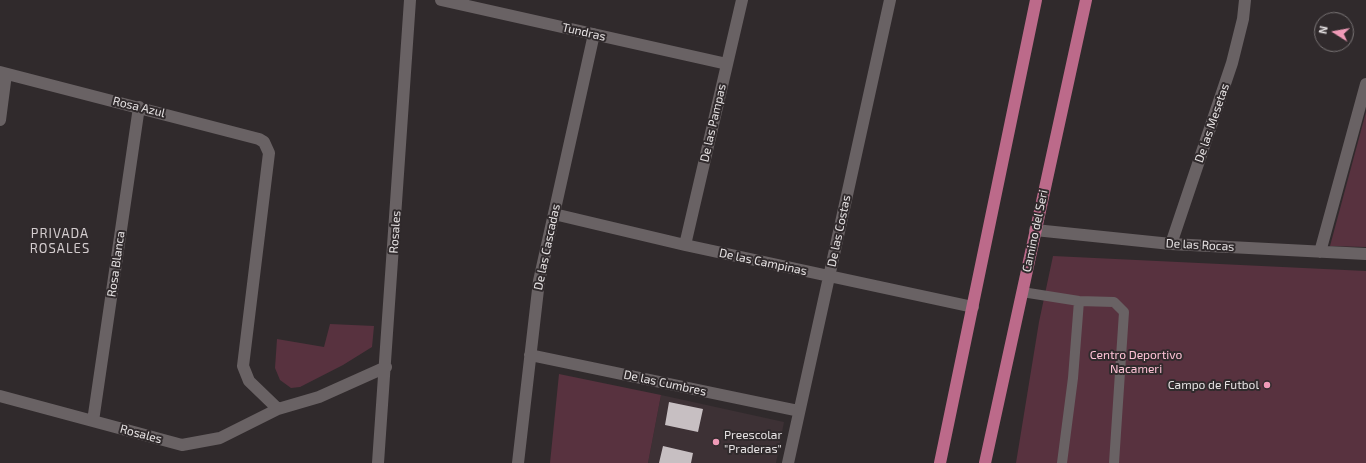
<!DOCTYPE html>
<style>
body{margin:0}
#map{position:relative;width:1366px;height:463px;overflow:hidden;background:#302a2c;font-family:"Exo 2",sans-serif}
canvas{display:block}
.north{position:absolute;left:1314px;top:12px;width:40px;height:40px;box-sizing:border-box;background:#302a2c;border:1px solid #797475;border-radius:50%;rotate:281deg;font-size:11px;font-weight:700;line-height:16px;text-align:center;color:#e6e2e3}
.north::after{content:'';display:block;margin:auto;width:14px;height:18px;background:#ef9ab7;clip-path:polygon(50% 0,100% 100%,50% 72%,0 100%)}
</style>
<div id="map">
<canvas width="1366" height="463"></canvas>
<div class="north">N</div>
</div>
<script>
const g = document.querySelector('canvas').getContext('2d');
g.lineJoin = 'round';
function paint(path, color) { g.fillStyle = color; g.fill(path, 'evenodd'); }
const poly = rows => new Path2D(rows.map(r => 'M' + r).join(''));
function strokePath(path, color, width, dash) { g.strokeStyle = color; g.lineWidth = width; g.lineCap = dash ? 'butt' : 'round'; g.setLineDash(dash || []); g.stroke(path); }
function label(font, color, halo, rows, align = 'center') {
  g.font = font + ' "Exo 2",sans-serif'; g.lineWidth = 4; g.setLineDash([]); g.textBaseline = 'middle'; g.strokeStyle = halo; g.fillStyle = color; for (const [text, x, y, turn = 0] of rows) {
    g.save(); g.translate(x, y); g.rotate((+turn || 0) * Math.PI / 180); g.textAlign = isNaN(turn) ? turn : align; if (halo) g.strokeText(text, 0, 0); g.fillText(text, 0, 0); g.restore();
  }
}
paint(poly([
 [661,395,784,422,776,463,648,463]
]), '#3d3135');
paint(poly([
 [1366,112,1366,247,1330,246],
 [1053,256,1366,271,1366,463,1016,463,1039,322],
 [330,324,374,326,372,347,343,365,300,387,291,388,280,380,275,368,277,339,324,347],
 [559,374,661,395,648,463,550,463]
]), '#58323f');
paint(poly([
 [669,402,703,409,698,432,665,425],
 [663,446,693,453,691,463,659,463]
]), '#c7bfc2');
strokePath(poly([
 [1022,292,1079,301,1114,302,1124,312,1114,463],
 [1062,463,1073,378,1079,301]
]), '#696264', 10);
strokePath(poly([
 [441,0,727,64],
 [0,72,259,139,264,142,269,153,243,366,249,381,278,409],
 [0,120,6,74],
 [554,214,685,245,973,307],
 [1035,230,1171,244,1366,254],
 [1171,244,1232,63,1243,19,1245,0],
 [685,245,742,0],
 [1320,252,1366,84],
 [530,355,799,411],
 [0,396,182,445,220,438,278,409,319,397,386,367],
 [93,421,139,107],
 [378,463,410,0],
 [518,463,539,281,594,34],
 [788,463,890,0]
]), '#696264', 12);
strokePath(poly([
 [940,463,1036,0],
 [985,463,1086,0]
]), '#bc6a8a', 12);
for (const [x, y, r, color] of [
 [1267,385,4,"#ef9ab7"],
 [716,442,4,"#ef9ab7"]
]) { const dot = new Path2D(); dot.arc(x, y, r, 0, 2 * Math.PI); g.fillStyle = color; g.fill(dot); strokePath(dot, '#302a2c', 1.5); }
label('12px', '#e6e2e3', '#302a2c', [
 ["Tundras",584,32,13],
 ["Rosa Azul",139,107,14],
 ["De las Pampas",713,123,-77],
 ["De las Mesetas",1212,123,-71],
 ["De las Costas",839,231,-78],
 ["Camino del Seri",1035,231,-78],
 ["Rosales",395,232,-86],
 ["De las Rocas",1200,245,3],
 ["De las Cascadas",547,247,-78],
 ["De las Campinas",763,262,12],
 ["Rosa Blanca",116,264,-82],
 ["De las Cumbres",665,383,12],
 ["Rosales",141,434,15]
]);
label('12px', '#fec3d6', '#302a2c', [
 ["Centro Deportivo",1136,355],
 ["Nacameri",1136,369]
]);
label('12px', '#e6e2e3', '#302a2c', [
 ["Campo de Futbol",1259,385],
 ["Preescolar",724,435,"left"],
 ["\"Praderas\"",724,449,"left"]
], 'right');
g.letterSpacing = '1px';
label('13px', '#d3ccce', '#302a2c', [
 ["PRIVADA",60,234],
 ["ROSALES",60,249]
]);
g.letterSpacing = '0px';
</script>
